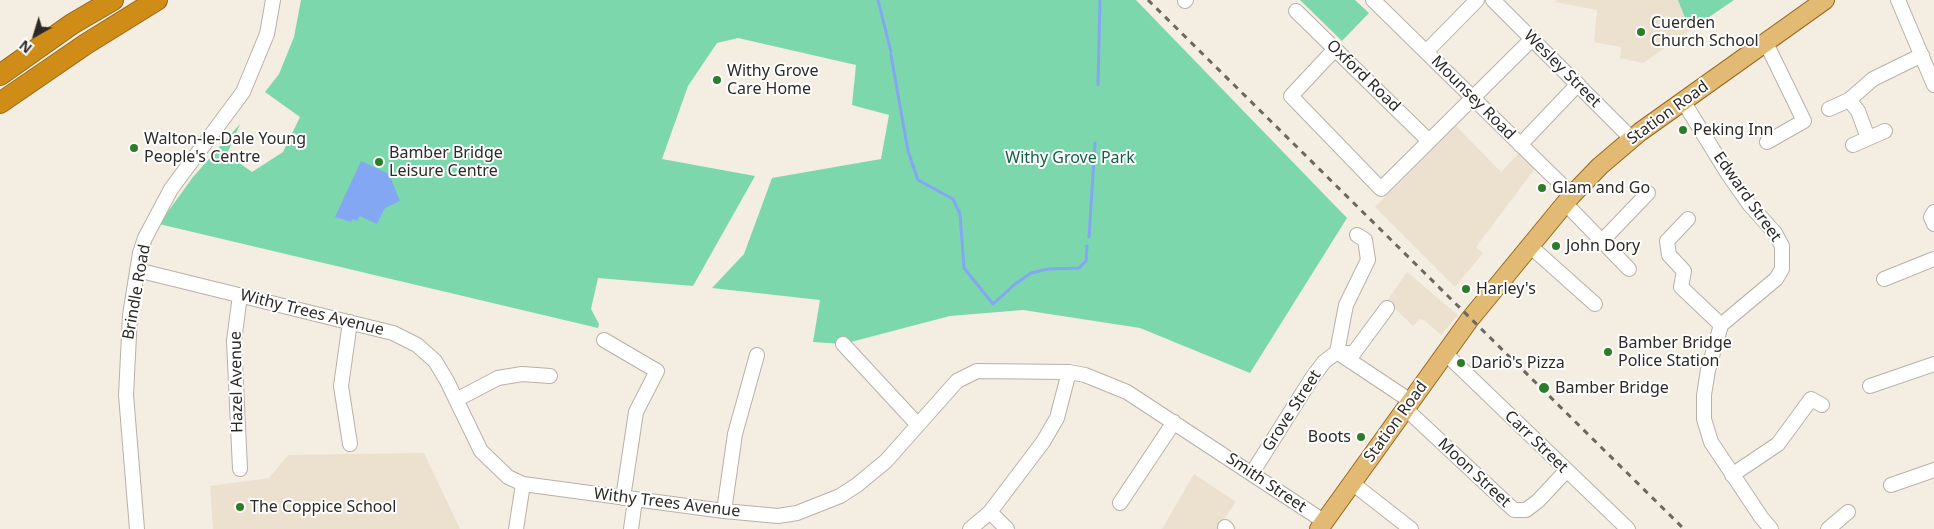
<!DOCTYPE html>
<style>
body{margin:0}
#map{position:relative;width:1934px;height:529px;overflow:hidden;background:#f4ede2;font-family:"Noto Sans",sans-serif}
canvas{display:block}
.north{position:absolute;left:10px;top:10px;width:50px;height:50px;-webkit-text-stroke:4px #fff;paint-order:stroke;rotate:219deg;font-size:14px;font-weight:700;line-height:20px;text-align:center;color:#2d2a26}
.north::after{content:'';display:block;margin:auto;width:18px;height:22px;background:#2d2a26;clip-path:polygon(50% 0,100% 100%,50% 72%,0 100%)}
</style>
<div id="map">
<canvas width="1934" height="529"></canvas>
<div class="north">N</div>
</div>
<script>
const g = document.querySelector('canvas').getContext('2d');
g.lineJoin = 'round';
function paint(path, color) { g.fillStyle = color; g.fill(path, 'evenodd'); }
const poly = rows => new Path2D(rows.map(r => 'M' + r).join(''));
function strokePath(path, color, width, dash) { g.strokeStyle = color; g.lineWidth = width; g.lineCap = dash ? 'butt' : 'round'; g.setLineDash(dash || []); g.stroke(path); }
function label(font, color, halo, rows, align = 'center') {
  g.font = font + ' "Noto Sans",sans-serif'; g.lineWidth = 4; g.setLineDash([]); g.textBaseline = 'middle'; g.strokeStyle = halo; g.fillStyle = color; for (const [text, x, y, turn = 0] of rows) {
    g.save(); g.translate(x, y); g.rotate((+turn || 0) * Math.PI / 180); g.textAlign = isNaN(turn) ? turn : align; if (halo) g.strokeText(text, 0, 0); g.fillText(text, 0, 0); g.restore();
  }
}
paint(poly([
 [1557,0,1734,0,1643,63,1620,58,1621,47,1594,42,1597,10,1555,2],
 [1456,126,1501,172,1520,152,1536,167,1476,247,1483,253,1455,287,1375,207],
 [1407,272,1458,315,1441,335,1424,320,1420,319,1413,326,1387,301],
 [424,453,460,529,213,529,210,486,269,478,288,455],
 [1194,474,1236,502,1217,529,1162,529]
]), '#ece0cf');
paint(poly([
 [301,0,1136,0,1347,218,1250,373,1140,328,1023,310,950,316,843,344,813,342,820,300,712,288,744,254,772,178,881,159,889,115,852,105,856,65,738,38,717,43,688,86,662,159,755,176,693,286,598,278,591,309,599,324,598,328,159,224,193,177,240,124,227,154,252,172,283,152,300,117,265,92,279,74,294,37],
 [1300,0,1355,0,1369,13,1342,41],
 [1678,0,1734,0,1690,30]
]), '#7cd8ac');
paint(poly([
 [361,161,389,174,400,201,385,208,377,224,360,216,357,221,352,219,351,222,335,217]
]), '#84a7f3');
strokePath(poly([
 [878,0,891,52],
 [891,55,908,151,918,180,953,199,960,214,964,268,993,304,1014,285,1031,273,1048,269,1079,268,1086,261,1087,246],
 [1098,85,1100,0],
 [1089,237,1095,143]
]), '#84a7f3', 3);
const minor = poly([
 [1373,0,1572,195],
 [1493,0,1632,139],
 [1898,0,1934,85],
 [1185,1,1186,0],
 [1296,11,1429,141],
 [1766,43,1804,121,1767,142],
 [1335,49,1291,96,1381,189,1532,39],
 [1426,52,1477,0],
 [1849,100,1858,111,1868,138],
 [1683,101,1728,174,1749,204,1775,233,1782,246,1782,269,1776,279,1721,325,1708,370,1704,395,1704,419,1711,442,1761,517,1771,529],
 [1829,109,1849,100,1873,79,1922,55],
 [1520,145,1578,84],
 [1853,145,1885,131],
 [1565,203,1629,269],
 [1934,212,1931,217,1934,224],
 [1688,219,1667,241,1669,255,1684,271,1681,287,1721,325],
 [1602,241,1648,193],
 [1530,246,1595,304],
 [137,270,393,333,417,345,435,361,447,381,481,451,508,477,523,484,724,511,778,516,797,513,840,496,857,485,886,461,957,381,977,371,1069,372,1085,375,1127,392,1325,522],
 [1884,279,1934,259],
 [350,322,341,386,350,444],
 [604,340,657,371,636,412,623,498],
 [843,344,918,425],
 [1337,352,1346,305,1368,260,1365,240,1357,235],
 [1337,352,1412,402],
 [1338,352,1353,354,1387,308],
 [1445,353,1628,529],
 [1870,386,1934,364],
 [456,400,498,378,522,374,550,376],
 [1407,410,1514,510,1526,510,1538,501,1566,471],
 [240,469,234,341,240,295],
 [1252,473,1312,378,1324,362,1337,352],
 [1732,475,1778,444,1811,399,1822,405],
 [1352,483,1411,529],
 [1891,485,1934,470],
 [1120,503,1174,422],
 [724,511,735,434,757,355],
 [990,512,1007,529],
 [1225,527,1227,529],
 [137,529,126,395,130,315,140,253,145,238,171,189,243,92,267,34,273,0],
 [516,529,523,484],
 [631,529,635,500],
 [970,529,990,512,1043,442,1057,418,1069,372],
 [1828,529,1848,512]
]);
const major = poly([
 [1319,529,1470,319,1572,195,1600,166,1640,132,1825,0]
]);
const highway = poly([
 [0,75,72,24,113,0],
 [0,103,86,44,157,0]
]);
strokePath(minor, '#b8b1a7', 16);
strokePath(major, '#966a1c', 20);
strokePath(highway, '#966a1c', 22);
strokePath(minor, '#fff', 14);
strokePath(major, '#e2ba73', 18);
strokePath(highway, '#cf8c16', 20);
strokePath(poly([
 [1148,0,1684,529]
]), '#6c6761', 3, [6, 6]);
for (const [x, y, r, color] of [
 [1641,32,5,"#2c7d27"],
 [717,80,5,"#2c7d27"],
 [1683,130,5,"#2c7d27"],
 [134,148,5,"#2c7d27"],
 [379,162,5,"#2c7d27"],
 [1542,188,5,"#2c7d27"],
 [1556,246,5,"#2c7d27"],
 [1466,289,5,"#2c7d27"],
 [1608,352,5,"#2c7d27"],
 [1461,363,5,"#2c7d27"],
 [1544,388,6,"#2c7d27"],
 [1361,437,5,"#2c7d27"],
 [240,507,5,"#2c7d27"]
]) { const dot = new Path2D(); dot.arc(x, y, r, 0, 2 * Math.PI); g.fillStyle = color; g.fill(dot); strokePath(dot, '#fff', 2); }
label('16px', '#2d2a26', '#fff', [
 ["Cuerden",1651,23],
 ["Church School",1651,41],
 ["Withy Grove",727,71],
 ["Care Home",727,89],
 ["Peking Inn",1693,130],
 ["Walton-le-Dale Young",144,139],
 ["People's Centre",144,157],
 ["Bamber Bridge",389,153],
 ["Leisure Centre",389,171],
 ["Glam and Go",1552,188],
 ["John Dory",1566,246],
 ["Harley's",1476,289],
 ["Bamber Bridge",1618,343],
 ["Police Station",1618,361],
 ["Dario's Pizza",1471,363],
 ["Bamber Bridge",1555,388],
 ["Boots",1351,437,"right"],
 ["The Coppice School",250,507]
], 'left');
label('16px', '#2d2a26', '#fff', [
 ["Wesley Street",1562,69,45],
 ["Oxford Road",1363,76,44],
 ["Mounsey Road",1473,98,45],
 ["Station Road",1668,113,-36],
 ["Edward Street",1747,197,55],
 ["Brindle Road",137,292,-80],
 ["Withy Trees Avenue",312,313,14],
 ["Hazel Avenue",237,382,-91],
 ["Grove Street",1292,411,-57],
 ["Station Road",1396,422,-54],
 ["Carr Street",1536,442,44],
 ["Moon Street",1474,473,43],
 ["Smith Street",1266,483,34],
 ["Withy Trees Avenue",667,503,7]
]);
label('16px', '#126143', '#fff', [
 ["Withy Grove Park",1070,158]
]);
</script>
